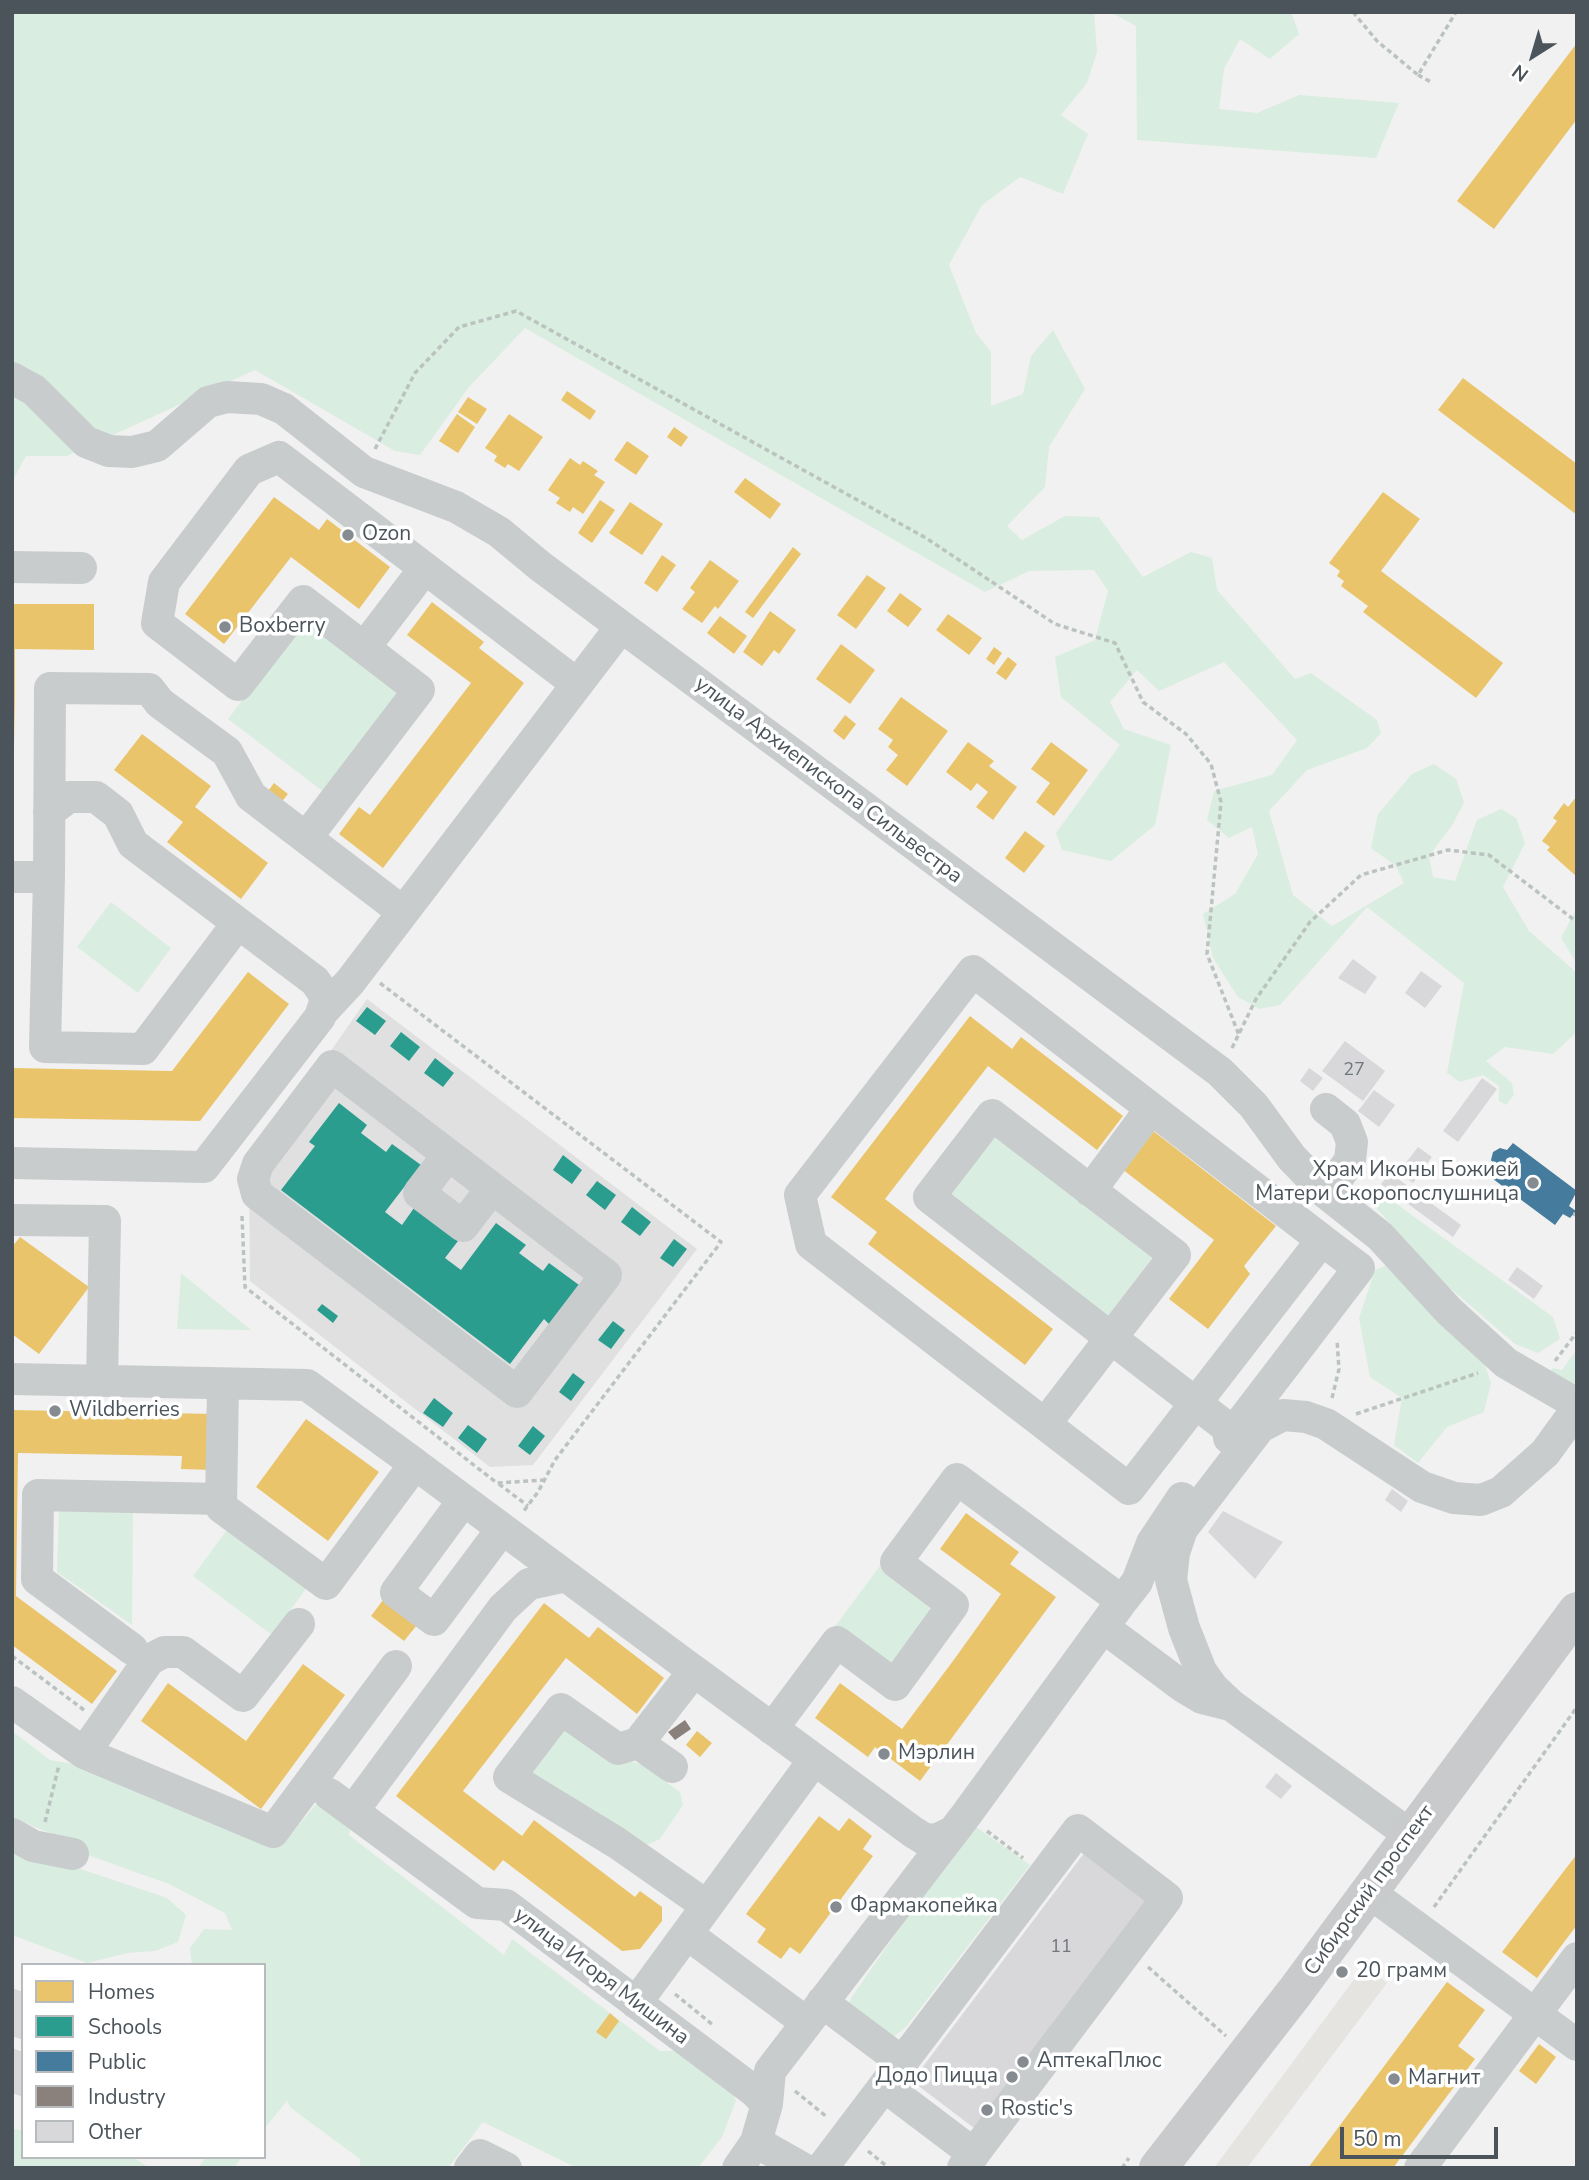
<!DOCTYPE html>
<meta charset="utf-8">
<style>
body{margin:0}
#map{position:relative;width:1589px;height:2180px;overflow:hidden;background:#f2f1f1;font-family:"Nunito Sans",sans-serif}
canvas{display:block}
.frame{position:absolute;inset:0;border:14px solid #4b545b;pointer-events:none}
.legend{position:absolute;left:21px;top:1963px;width:245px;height:196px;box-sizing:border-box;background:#fff;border:2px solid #b7bbbd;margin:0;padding:9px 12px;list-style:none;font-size:21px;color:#4b545b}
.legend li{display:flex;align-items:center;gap:14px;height:35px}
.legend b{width:35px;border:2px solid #b7bbbd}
.north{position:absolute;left:1498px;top:21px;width:70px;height:70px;-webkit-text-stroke:5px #fff;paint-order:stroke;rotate:217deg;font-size:19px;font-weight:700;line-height:28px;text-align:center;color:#4b545b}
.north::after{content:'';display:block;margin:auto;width:24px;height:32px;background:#4b545b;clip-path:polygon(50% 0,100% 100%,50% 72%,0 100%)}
.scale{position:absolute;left:1340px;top:2127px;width:158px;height:32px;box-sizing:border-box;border:4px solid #4b545b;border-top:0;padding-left:9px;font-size:21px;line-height:24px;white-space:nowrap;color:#4b545b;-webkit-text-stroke:5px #fff;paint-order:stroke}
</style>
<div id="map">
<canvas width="1589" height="2180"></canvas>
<div class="frame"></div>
<ul class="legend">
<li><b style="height:19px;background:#e9c46a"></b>Homes</li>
<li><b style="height:19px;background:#2a9d8f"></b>Schools</li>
<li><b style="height:19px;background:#457b9d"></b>Public</li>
<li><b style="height:19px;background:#8a817c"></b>Industry</li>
<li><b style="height:19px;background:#d8d8da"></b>Other</li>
</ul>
<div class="north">N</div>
<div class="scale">50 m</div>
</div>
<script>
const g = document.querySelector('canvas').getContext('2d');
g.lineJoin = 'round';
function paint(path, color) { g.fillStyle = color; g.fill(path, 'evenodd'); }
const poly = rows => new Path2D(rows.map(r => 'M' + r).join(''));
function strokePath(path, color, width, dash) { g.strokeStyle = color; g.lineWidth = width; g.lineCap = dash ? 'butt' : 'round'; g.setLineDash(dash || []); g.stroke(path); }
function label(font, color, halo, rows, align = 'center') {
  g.font = font + ' "Nunito Sans",sans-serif'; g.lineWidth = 7; g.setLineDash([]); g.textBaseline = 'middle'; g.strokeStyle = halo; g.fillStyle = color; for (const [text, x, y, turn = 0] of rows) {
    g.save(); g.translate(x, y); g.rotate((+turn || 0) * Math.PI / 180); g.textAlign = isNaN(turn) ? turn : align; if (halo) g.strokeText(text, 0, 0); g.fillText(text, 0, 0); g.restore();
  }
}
paint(poly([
 [1364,1966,1387,1983,1247,2168,1214,2168]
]), '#e5e4e0');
paint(poly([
 [367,999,697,1249,533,1465,490,1467,250,1281,249,1168]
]), '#e0e0e0');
paint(poly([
 [12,12,1094,12,1097,52,1087,83,1061,115,1088,134,1063,194,1020,177,982,205,949,265,976,333,991,352,991,406,1023,394,1031,356,1053,330,1085,389,1049,447,1045,487,1007,526,1022,540,1065,516,1099,517,1143,577,1191,552,1212,558,1217,590,1295,679,1311,673,1377,720,1381,733,1367,748,1307,770,1269,811,1293,895,1332,926,1404,883,1396,866,1371,848,1378,814,1412,774,1434,764,1456,779,1464,802,1453,824,1429,856,1433,877,1455,881,1477,820,1501,809,1516,818,1525,843,1503,887,1529,931,1577,973,1577,1032,1553,1054,1505,1047,1486,1061,1512,1083,1514,1095,1506,1105,1499,1101,1499,1086,1483,1075,1460,1082,1447,1073,1464,983,1367,907,1280,1005,1259,1009,1238,997,1213,958,1203,914,1235,894,1258,854,1252,827,1229,838,1207,820,1214,791,1272,775,1297,740,1224,662,1159,691,1137,670,1110,702,1124,729,1171,745,1155,825,1111,861,1062,850,1056,833,1120,745,1061,697,1055,657,1095,640,1108,591,1094,570,1029,571,985,592,525,328,469,387,420,455,395,451,255,370,67,456,26,456,12,482],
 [1110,12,1291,12,1299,34,1270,59,1240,39,1224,69,1219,109,1257,113,1299,95,1399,103,1376,158,1137,140,1136,26],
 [304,619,405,696,329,796,228,719],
 [111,902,171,948,138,993,77,947],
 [1577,908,1577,964,1561,938],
 [996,1136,1153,1257,1104,1321,946,1200],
 [1380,1192,1553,1317,1560,1339,1538,1353,1515,1344,1442,1281,1369,1200],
 [1395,1262,1479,1348,1491,1383,1484,1412,1447,1427,1418,1463,1394,1445,1402,1398,1370,1377,1359,1318,1375,1270],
 [181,1273,251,1330,177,1329],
 [1577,1349,1577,1378,1572,1389,1544,1379,1553,1368,1562,1370],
 [59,1507,133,1508,132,1625,57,1572],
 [227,1530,306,1589,272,1635,193,1576],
 [880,1566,926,1599,932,1614,895,1665,833,1629],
 [563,1729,606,1752,642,1765,680,1792,683,1805,660,1839,647,1845,531,1780,530,1764],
 [12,1731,50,1760,79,1765,282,1845,318,1802,352,1821,349,1835,504,1955,512,1939,660,2051,692,2051,727,2076,736,2101,722,2137,698,2168,577,2168,483,2122,448,2168,360,2168,360,2159,291,2108,287,2101,264,2129,264,1965,192,1965,190,1948,204,1929,232,1930,225,1913,169,1884,82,1853,68,1840,12,1818],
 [972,1824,1030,1865,906,2027,892,2038,848,2007,851,1998],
 [12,1846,167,1898,186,1915,178,1942,155,1951,127,1953,87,1963,12,1935],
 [12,2129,23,2130,23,2157,133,2157,149,2168,12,2168],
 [206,2157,242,2157,234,2168,198,2168]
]), '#d9ede0');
paint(poly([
 [1577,43,1577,119,1494,229,1457,201],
 [1463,378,1577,464,1577,515,1438,410],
 [567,391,596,411,590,420,561,400],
 [468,397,487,409,477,424,458,412],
 [457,414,475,427,458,453,439,441],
 [509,414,543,437,519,471,508,464,505,468,494,461,497,456,485,448],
 [674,427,688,437,681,447,667,437],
 [627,441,649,456,636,475,614,460],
 [570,458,580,465,583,461,598,471,594,475,605,482,583,514,573,507,570,512,556,503,560,498,548,490],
 [745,478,781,504,770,519,734,492],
 [1383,492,1420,519,1381,571,1503,663,1476,698,1363,612,1368,606,1341,586,1344,581,1337,576,1340,571,1329,563],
 [274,497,319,530,327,519,390,567,359,609,291,557,224,644,185,614],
 [600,500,615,510,592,543,578,533],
 [630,502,663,524,642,555,609,533],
 [793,547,801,554,753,618,745,612],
 [662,555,676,565,657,592,644,583],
 [710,560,739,581,718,609,715,606,702,623,682,609,695,592,690,588],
 [867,575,886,588,856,629,837,615],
 [900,593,922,609,908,627,887,611],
 [432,602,484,642,479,648,524,683,383,868,339,834,359,807,370,815,471,683,407,635],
 [12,604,94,604,94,650,15,649,15,746],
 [770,611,796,630,779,654,774,650,762,666,743,652],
 [948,614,982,638,969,655,936,630],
 [720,616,747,636,734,654,707,633],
 [841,644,875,670,850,704,816,679],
 [994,647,1002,653,994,665,986,659],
 [1008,657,1017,664,1006,680,996,673],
 [901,697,948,731,907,786,886,770,898,755,888,747,893,740,878,729],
 [845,715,856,724,844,740,833,731],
 [142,734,211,786,195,807,268,863,241,899,167,842,183,822,114,770],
 [968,742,994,761,989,766,1017,787,993,820,976,807,988,792,977,783,971,791,946,772],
 [1051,742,1088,770,1054,816,1036,802,1050,783,1031,769],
 [274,783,288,794,279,805,265,795],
 [1577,796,1577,877,1547,850,1550,847,1542,841,1557,821,1553,818,1564,803,1568,807],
 [1025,831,1045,846,1024,873,1005,858],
 [248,972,289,1004,200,1121,12,1118,12,1068,172,1071],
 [970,1016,1012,1049,1021,1037,1123,1116,1097,1150,988,1066,885,1199,1053,1329,1025,1365,868,1244,877,1232,831,1197],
 [1152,1130,1276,1226,1244,1266,1250,1274,1208,1329,1169,1299,1214,1240,1122,1169],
 [20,1237,89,1287,39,1354,12,1334,12,1247],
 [12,1410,215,1414,214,1470,181,1469,182,1456,18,1453,16,1596,117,1671,92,1704,12,1645],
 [306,1419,379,1472,328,1541,256,1487],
 [966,1513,1019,1552,1010,1564,1056,1597,920,1781,875,1747,868,1757,815,1718,840,1683,902,1729,953,1661,1001,1594,940,1549],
 [383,1600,417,1625,404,1641,371,1616],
 [544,1603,589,1638,598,1627,664,1678,637,1714,566,1658,463,1791,522,1836,534,1820,635,1897,640,1891,662,1907,662,1921,640,1949,622,1951,503,1860,494,1871,396,1796],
 [303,1664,345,1695,261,1809,141,1721,168,1683,246,1741],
 [697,1731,712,1743,700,1757,686,1745],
 [819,1816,839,1831,849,1818,872,1836,863,1849,873,1856,800,1954,790,1947,781,1959,757,1942,766,1929,746,1914],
 [1577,1854,1577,1925,1537,1978,1502,1952],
 [1447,1982,1485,2010,1458,2046,1475,2059,1393,2168,1308,2168],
 [610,2013,619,2021,606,2039,596,2032],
 [1539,2044,1556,2057,1536,2084,1519,2071]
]), '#e9c46a');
paint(poly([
 [367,1007,386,1021,375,1035,356,1021],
 [401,1032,420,1047,409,1061,390,1046],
 [435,1058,454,1073,443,1087,424,1073],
 [339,1103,367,1125,361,1133,386,1152,392,1144,421,1165,385,1212,402,1225,414,1208,458,1241,445,1258,461,1270,496,1223,526,1245,519,1253,543,1271,549,1263,579,1285,549,1324,544,1319,510,1364,281,1190,315,1146,309,1142],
 [563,1155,582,1170,572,1184,553,1170],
 [597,1181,616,1195,605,1210,586,1195],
 [632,1207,651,1222,640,1236,621,1222],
 [674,1239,687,1249,673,1267,660,1258],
 [322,1304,338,1316,333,1323,317,1310],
 [613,1321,625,1330,611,1349,598,1340],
 [573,1373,585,1382,571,1401,559,1392],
 [434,1398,453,1413,443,1427,423,1413],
 [468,1425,487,1439,477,1453,458,1438],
 [533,1426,545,1436,530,1455,518,1446]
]), '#2a9d8f');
paint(poly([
 [1513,1143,1577,1191,1569,1206,1576,1211,1570,1218,1563,1214,1555,1225,1489,1176,1495,1167,1491,1160,1493,1152,1500,1148,1507,1150]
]), '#457b9d');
paint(poly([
 [685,1720,691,1729,675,1740,668,1732]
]), '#8a817c');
paint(poly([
 [1353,959,1377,977,1365,994,1338,978],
 [1421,971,1442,986,1425,1008,1405,993],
 [1345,1041,1385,1071,1363,1101,1322,1071],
 [1309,1068,1323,1078,1313,1091,1300,1081],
 [1482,1078,1497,1089,1458,1142,1443,1131],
 [1374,1090,1395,1105,1379,1127,1358,1111],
 [1418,1147,1432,1157,1413,1183,1398,1173],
 [1390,1173,1461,1225,1453,1237,1381,1184],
 [1517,1267,1543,1286,1534,1299,1508,1280],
 [1392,1489,1408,1501,1401,1512,1385,1500],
 [1223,1511,1283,1542,1255,1579,1208,1532],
 [1276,1773,1292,1786,1281,1799,1265,1787],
 [1085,1852,1147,1899,974,2128,912,2081],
 [12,1988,23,1992,23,2040,12,2036],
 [12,2048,23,2052,23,2097,12,2093]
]), '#d8d8da');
strokePath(poly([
 [1353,12,1377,41,1418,75,1456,12],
 [1418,75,1431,82],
 [375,449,415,373,459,327,516,311,926,538,1055,624,1115,643,1143,702,1186,734,1211,764,1221,802,1207,954,1239,1035],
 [380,983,721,1242,555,1460,538,1492,523,1512],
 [1232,1048,1256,999,1310,922,1361,875,1448,850,1489,855,1577,922],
 [1573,1214,1577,1215],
 [242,1216,245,1287,497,1483,545,1480],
 [1555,1361,1577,1332],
 [1332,1398,1339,1369,1337,1340],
 [1356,1414,1478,1373],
 [499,1484,528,1506],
 [12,1656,84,1710],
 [45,1822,59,1765],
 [987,1831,1023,1858],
 [1434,1907,1577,1707],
 [1148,1967,1226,2036],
 [675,1994,713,2025],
 [795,2091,827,2117],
 [868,2151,889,2168],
 [1122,2168,1129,2158]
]), '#bac3c0', 3.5, [5, 3.5]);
strokePath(poly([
 [12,378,34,390,86,442,109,451,132,452,157,446,208,402,227,397,261,399,284,409,364,472,456,507,499,532,540,566,1220,1072,1254,1106,1292,1158,1327,1194,1380,1236,1449,1311,1506,1363,1577,1404],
 [12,567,81,568],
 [364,648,425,568],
 [49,812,69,797,96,797,118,814,133,844,238,923],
 [306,838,419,690,303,601,238,685,157,623,164,582,249,470,279,457,577,684],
 [12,877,49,877,45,1047,143,1049,238,923,315,981,324,994,325,1002,320,1017,204,1167,12,1163],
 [49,877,50,688,149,689,160,703,227,752,251,796,403,912],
 [973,971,1322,1240,1129,1489,811,1244,800,1195,973,971],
 [324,1010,350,982,621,627],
 [332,1066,606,1275,517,1392,257,1194,253,1179,258,1164,332,1066],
 [1326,1109,1345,1124,1352,1142,1350,1160,1327,1194],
 [448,1155,419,1193,463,1226,492,1188],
 [1090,1191,1150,1110],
 [12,1220,105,1221,102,1381],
 [12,1379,307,1385,415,1464,326,1584,221,1507,223,1384],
 [1045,1424,1111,1338,1175,1255,992,1115,929,1197,1111,1338,1233,1432],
 [1229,1438,1359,1268,1322,1240],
 [415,1464,566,1576],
 [463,1501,396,1592,434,1620,502,1529],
 [1122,1601,1137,1582,1152,1543,1182,1498],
 [1103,1627,1182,1686,1202,1698,1226,1704],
 [132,1649,37,1579,38,1495,221,1499],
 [694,1671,913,1832,926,1840,938,1839,952,1832],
 [12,1702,84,1753,273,1832,396,1666],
 [84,1753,149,1660,164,1652,183,1652,243,1696,299,1624],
 [329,1794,477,1903,506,1905,754,2091,767,2104,756,2142,738,2168],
 [353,1811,503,1608,529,1584,566,1576,694,1671,638,1743],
 [12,1834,33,1846,73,1854],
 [1410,1835,1231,1705,1213,1688,1201,1671,1184,1628,1171,1580,1174,1553,1182,1529,1260,1427,1283,1415,1306,1417,1326,1424,1422,1487,1454,1498,1481,1500,1501,1492,1545,1453,1577,1409],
 [1370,1893,1577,2045],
 [707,1906,814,1760],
 [687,1934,807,2023],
 [822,2002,902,2062],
 [636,2003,707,1906,617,1843,509,1777,561,1709,618,1749,638,1743,672,1767],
 [884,2086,974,2154],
 [767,2104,770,2071,966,1815,1122,1601,957,1479,896,1562,953,1605,895,1685,837,1642,772,1729],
 [756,2142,802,2168],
 [470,2168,480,2155,506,2168],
 [822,2168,1078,1830,1167,1898,963,2168],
 [1420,2168,1577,1958]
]), '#c9cccd', 32);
strokePath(poly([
 [1158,2168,1295,1992,1577,1611]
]), '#c8cacc', 38);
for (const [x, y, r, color] of [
 [348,535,7,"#858b90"],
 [225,627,7,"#858b90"],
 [1533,1183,7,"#858b90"],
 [55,1411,7,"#858b90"],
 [884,1754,7,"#858b90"],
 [836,1907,7,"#858b90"],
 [1342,1972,7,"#858b90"],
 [1023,2062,7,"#858b90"],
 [1012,2077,7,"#858b90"],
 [1394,2079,7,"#858b90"],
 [987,2110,7,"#858b90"]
]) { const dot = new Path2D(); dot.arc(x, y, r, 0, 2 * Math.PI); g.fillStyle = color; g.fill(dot); strokePath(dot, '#fff', 2.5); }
label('18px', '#70767c', null, [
 ["27",1354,1071],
 ["11",1061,1948]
]);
label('21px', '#4b545b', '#fff', [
 ["Ozon",362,535],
 ["Boxberry",239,627],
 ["Храм Иконы Божией",1519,1171,"right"],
 ["Матери Скоропослушница",1519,1195,"right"],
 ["Wildberries",69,1411],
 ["Мэрлин",898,1754],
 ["Фармакопейка",850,1907],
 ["20 грамм",1356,1972],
 ["АптекаПлюс",1037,2062],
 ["Додо Пицца",998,2077,"right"],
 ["Магнит",1408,2079],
 ["Rostic's",1001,2110]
], 'left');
label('21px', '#4b545b', '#fff', [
 ["улица Архиепископа Сильвестра",828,781,37],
 ["Сибирский проспект",1370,1891,-54],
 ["улица Игоря Мишина",601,1977,37]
]);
</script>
